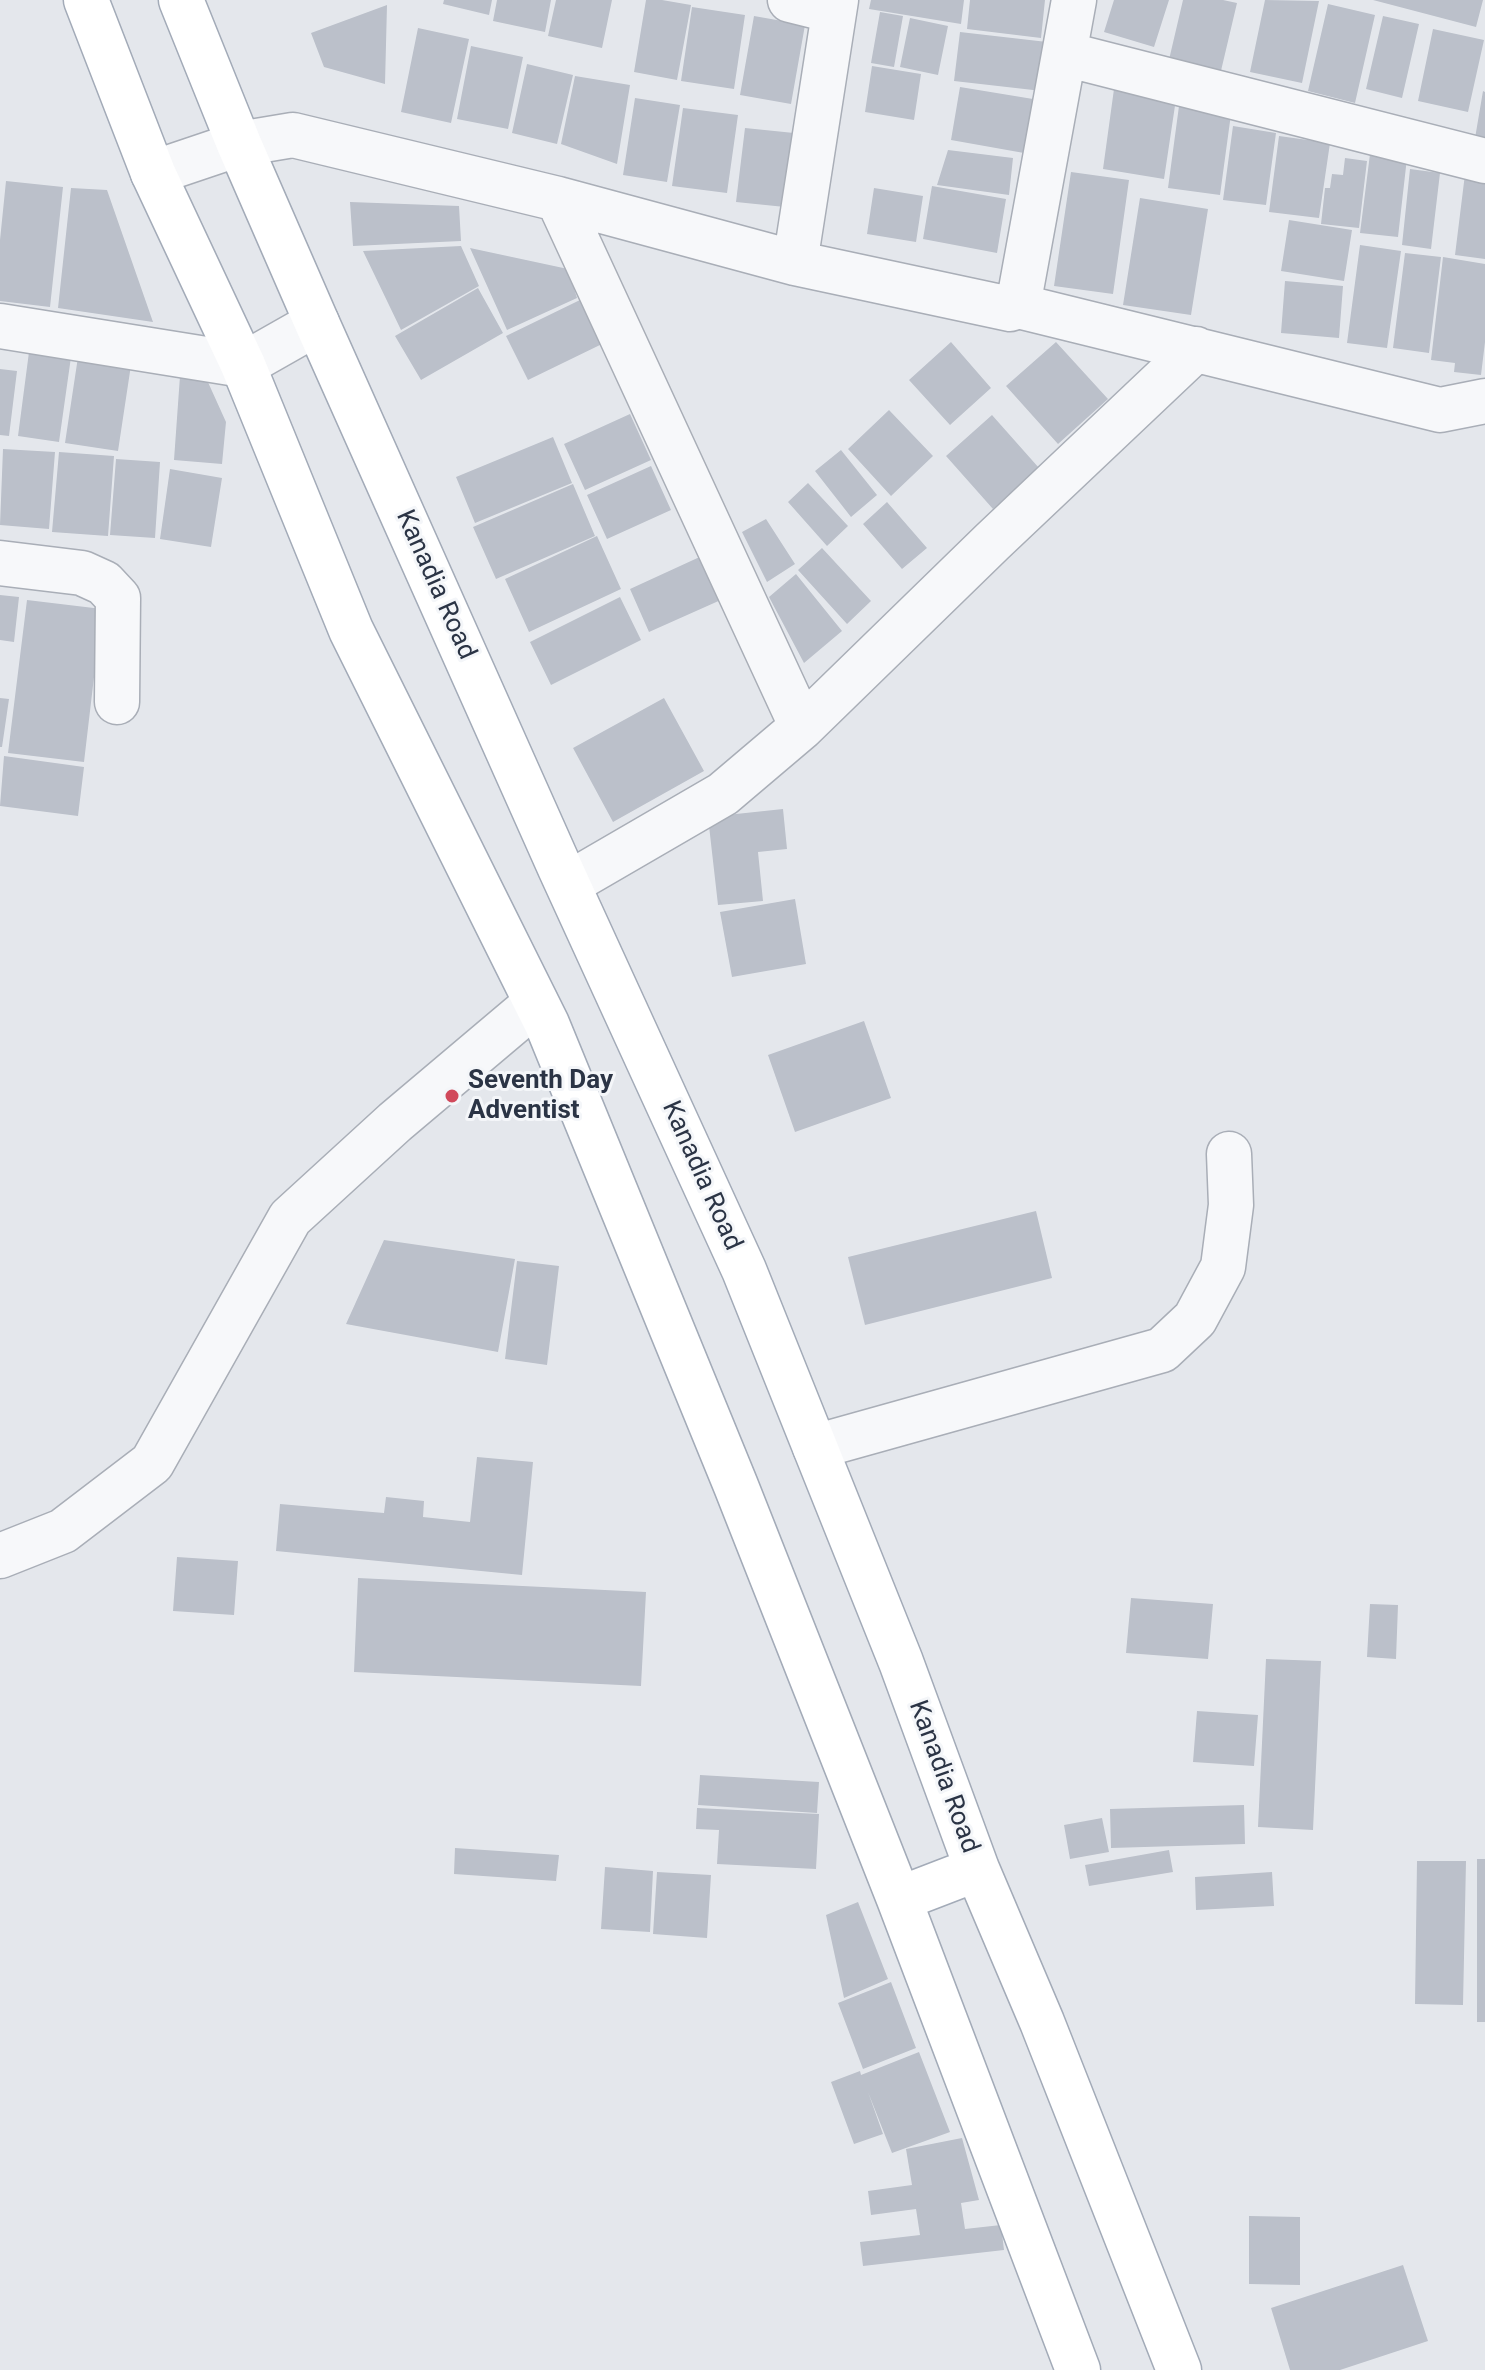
<!DOCTYPE html>
<style>
body{margin:0}
canvas{display:block;background:#e4e7ec}
</style>
<canvas width="1485" height="2370"></canvas>
<script>
const g = document.querySelector('canvas').getContext('2d');
g.lineJoin = 'round';
function paint(path, color) { g.fillStyle = color; g.fill(path, 'evenodd'); }
const poly = rows => new Path2D(rows.map(r => 'M' + r).join(''));
function strokePath(path, color, width, dash) { g.strokeStyle = color; g.lineWidth = width; g.lineCap = dash ? 'butt' : 'round'; g.setLineDash(dash || []); g.stroke(path); }
function label(font, color, halo, rows, align = 'center') {
  g.font = font + ' Roboto,sans-serif'; g.lineWidth = 6; g.setLineDash([]); g.textBaseline = 'middle'; g.strokeStyle = halo; g.fillStyle = color; for (const [text, x, y, turn = 0] of rows) {
    g.save(); g.translate(x, y); g.rotate((+turn || 0) * Math.PI / 180); g.textAlign = isNaN(turn) ? turn : align; if (halo) g.strokeText(text, 0, 0); g.fillText(text, 0, 0); g.restore();
  }
}
paint(poly([
 [444,0,492,0,489,15,443,4],
 [497,0,551,0,545,32,493,21],
 [556,0,612,0,602,48,548,36],
 [646,0,662,0,691,5,677,80,634,72],
 [871,0,964,0,961,24,869,9],
 [970,0,1045,0,1041,38,967,29],
 [1114,0,1169,0,1154,47,1104,32],
 [1183,0,1223,0,1237,3,1220,75,1168,64],
 [1265,0,1319,1,1302,83,1250,72],
 [1373,0,1483,0,1476,27],
 [1328,4,1375,15,1355,103,1308,91],
 [387,5,385,84,324,67,311,33],
 [692,7,745,15,734,89,681,81],
 [880,12,903,16,894,67,871,63],
 [754,16,805,25,791,104,740,95],
 [1383,16,1419,24,1402,98,1366,89],
 [910,18,948,26,938,75,900,67],
 [418,28,469,39,451,123,401,112],
 [1433,29,1484,40,1468,112,1418,101],
 [960,32,1047,42,1042,91,954,81],
 [471,46,523,57,508,129,457,119],
 [527,64,573,75,557,144,512,133],
 [872,66,921,74,914,120,865,112],
 [575,76,630,85,617,164,561,144],
 [960,87,1033,99,1024,153,951,140],
 [1114,89,1176,99,1164,179,1103,169],
 [1483,91,1485,92,1485,152,1473,150],
 [635,98,680,105,667,182,623,175],
 [1179,106,1231,114,1220,195,1168,188],
 [683,108,738,115,727,193,672,186],
 [1233,126,1276,133,1266,205,1223,200],
 [745,128,794,133,785,207,736,202],
 [1279,136,1330,143,1319,218,1269,212],
 [948,150,1013,158,1009,195,937,185],
 [1370,154,1407,158,1398,237,1360,233],
 [1345,158,1367,161,1359,228,1321,224,1325,188,1330,188,1332,174,1343,175],
 [1410,169,1440,173,1431,249,1402,245],
 [1071,172,1129,180,1113,294,1054,286],
 [1465,174,1485,177,1485,259,1455,255],
 [6,181,63,187,50,307,0,301,0,240],
 [932,186,1006,199,997,253,923,239],
 [71,188,107,190,153,322,58,308],
 [874,188,923,196,916,242,867,234],
 [1140,198,1208,209,1191,315,1123,305],
 [350,202,459,206,461,241,353,246],
 [1289,220,1352,230,1344,281,1281,271],
 [1360,245,1401,251,1387,348,1347,343],
 [461,246,479,286,401,330,363,251],
 [470,248,568,269,577,298,507,330],
 [1405,253,1441,257,1429,353,1393,348],
 [1443,257,1485,264,1485,342,1481,375,1454,372,1455,363,1431,360],
 [1285,281,1343,286,1339,338,1281,333],
 [478,288,503,333,421,380,395,336],
 [580,300,602,344,528,380,506,336],
 [951,342,991,388,950,425,909,380],
 [1056,342,1108,399,1058,444,1006,386],
 [29,352,71,357,59,442,18,436],
 [78,357,131,365,118,451,65,443],
 [0,369,17,371,9,436,0,435],
 [180,376,207,380,226,422,222,464,174,460],
 [889,410,933,456,891,496,848,449],
 [630,414,651,460,585,490,564,444],
 [992,415,1039,468,993,509,946,456],
 [553,437,572,483,475,523,456,477],
 [3,449,55,452,49,529,0,525],
 [841,450,877,495,851,517,815,471],
 [59,452,114,456,108,536,52,532],
 [116,459,160,462,155,538,110,535],
 [651,466,671,510,607,539,587,495],
 [170,469,222,478,211,547,160,539],
 [808,483,848,526,827,546,788,502],
 [573,484,595,536,496,579,473,527],
 [887,502,927,548,902,569,863,524],
 [766,519,795,564,767,582,742,532],
 [597,536,621,589,529,632,505,579],
 [822,548,871,601,847,624,798,570],
 [704,555,723,599,649,632,630,589],
 [796,574,842,631,804,663,769,597],
 [0,595,19,597,14,642,0,640],
 [620,597,641,640,551,685,530,642],
 [27,600,102,609,84,762,8,753],
 [0,698,9,699,2,747,0,747],
 [664,698,704,771,613,822,573,748],
 [4,756,84,767,78,816,0,806],
 [783,809,787,849,758,852,763,901,718,905,708,817],
 [795,899,806,964,732,977,720,912],
 [864,1021,891,1098,795,1132,768,1055],
 [1036,1211,1052,1278,865,1325,848,1257],
 [384,1240,515,1259,498,1352,346,1324],
 [517,1261,559,1266,547,1365,505,1359],
 [477,1457,533,1462,522,1575,276,1551,280,1504,384,1513,386,1497,424,1501,423,1517,470,1522],
 [177,1557,238,1561,234,1615,173,1611],
 [358,1578,646,1592,641,1686,354,1672],
 [1131,1598,1213,1604,1208,1659,1126,1653],
 [1370,1604,1398,1605,1396,1659,1367,1657],
 [1266,1659,1321,1661,1313,1830,1258,1827],
 [1197,1711,1258,1715,1254,1766,1193,1762],
 [700,1775,819,1782,817,1813,698,1805],
 [1244,1805,1245,1844,1111,1848,1110,1809],
 [697,1808,819,1814,816,1869,717,1864,719,1830,696,1829],
 [1102,1818,1109,1852,1070,1859,1064,1825],
 [455,1848,559,1855,556,1881,454,1874],
 [1169,1850,1173,1872,1089,1886,1085,1865],
 [1477,1859,1485,1859,1485,2022,1477,2022],
 [1417,1861,1466,1861,1463,2005,1415,2004],
 [605,1867,653,1871,650,1932,601,1929],
 [657,1872,711,1875,707,1938,653,1934],
 [1272,1872,1274,1906,1196,1910,1195,1877],
 [858,1902,888,1979,844,1998,826,1915],
 [891,1982,916,2048,863,2069,838,2003],
 [919,2052,950,2132,892,2153,868,2092,883,2134,854,2144,831,2082,860,2071,861,2075],
 [962,2138,979,2200,961,2203,965,2229,1001,2225,1004,2250,863,2266,860,2242,920,2235,916,2209,871,2215,868,2191,912,2185,906,2149],
 [1249,2216,1300,2217,1300,2285,1249,2284],
 [1403,2265,1428,2341,1340,2370,1290,2370,1271,2308]
]), '#bbc0ca');
const minor = poly([
 [790,0,834,11],
 [1065,54,1485,161],
 [153,173,239,144,293,135,558,199,795,263,1010,309,1018,306,1440,410,1485,401],
 [558,199,802,727],
 [795,263,836,0],
 [1018,306,1074,0],
 [0,326,243,365,317,323],
 [0,563,82,573,104,583,118,598,117,702],
 [568,884,723,794,802,727,992,542,1196,349],
 [815,1447,1162,1350,1195,1319,1223,1267,1231,1205,1229,1154],
 [0,1556,63,1531,152,1463,290,1218,395,1122,536,1003]
]);
const major = poly([
 [86,0,153,173,243,365,351,630,547,1024,736,1486,899,1899,1078,2370],
 [181,0,239,144,317,323,560,868,744,1270,901,1662,977,1869,1042,2022,1179,2370],
 [899,1899,977,1869]
]);
strokePath(minor, '#a9aeb7', 47);
strokePath(major, '#a3abb8', 47);
strokePath(minor, '#f7f8fa', 44);
strokePath(major, '#fff', 44);
for (const [x, y, r, color] of [
 [452,1096,8,"#d1495b"]
]) { const dot = new Path2D(); dot.arc(x, y, r, 0, 2 * Math.PI); g.fillStyle = color; g.fill(dot); strokePath(dot, '#f4f6f9', 3); }
label('26px', '#2b3445', '#f4f6f9', [
 ["Kanadia Road",435,585,66],
 ["Kanadia Road",701,1176,66],
 ["Kanadia Road",943,1777,70]
]);
label('bold 26px', '#2b3445', '#f4f6f9', [
 ["Seventh Day",468,1081],
 ["Adventist",468,1111]
], 'left');
</script>
